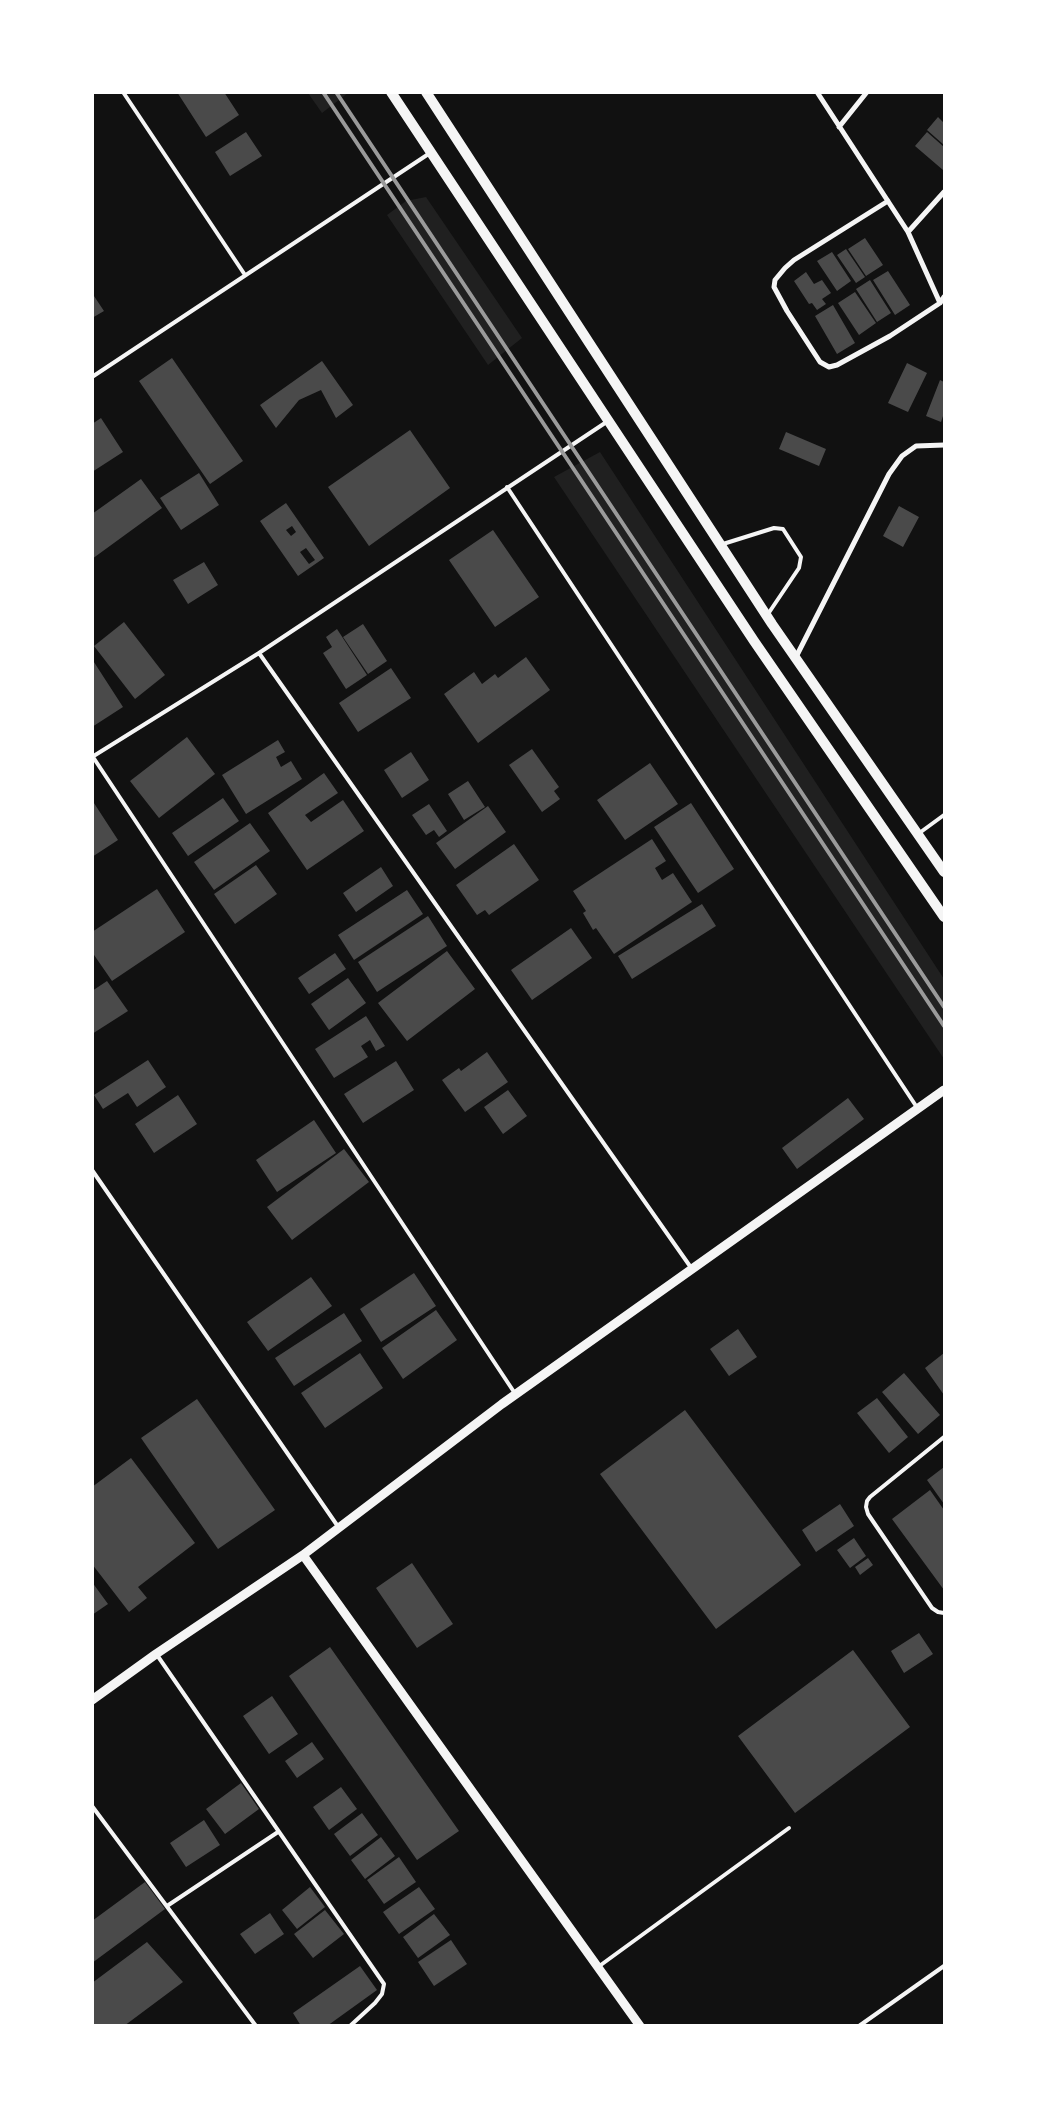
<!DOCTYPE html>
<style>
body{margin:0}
#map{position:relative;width:1037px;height:2118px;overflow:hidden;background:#111;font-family:Poppins,sans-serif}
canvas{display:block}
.frame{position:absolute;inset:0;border:94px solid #fff;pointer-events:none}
</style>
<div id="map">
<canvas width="1037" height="2118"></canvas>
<div class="frame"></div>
</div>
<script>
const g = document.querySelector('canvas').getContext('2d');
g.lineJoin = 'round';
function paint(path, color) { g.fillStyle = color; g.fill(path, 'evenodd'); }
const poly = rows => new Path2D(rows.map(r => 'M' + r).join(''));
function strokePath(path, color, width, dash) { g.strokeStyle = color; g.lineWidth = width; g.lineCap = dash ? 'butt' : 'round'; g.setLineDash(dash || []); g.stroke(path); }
paint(poly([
 [308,93,348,93,322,113],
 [426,197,522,338,488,365,387,215,406,201],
 [600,452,944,979,944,1059,554,477]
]), '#202020');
paint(poly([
 [177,92,224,92,239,115,206,137],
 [938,117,944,123,944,145,927,130],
 [246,132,262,156,230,176,215,152],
 [927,132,944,147,944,168,943,170,915,146],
 [865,238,883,265,866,276,848,249],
 [846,249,865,277,856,283,837,255],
 [832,252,851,281,837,291,817,261],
 [888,271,910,305,895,315,873,280],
 [806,272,814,284,822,280,831,293,822,299,826,304,817,310,812,303,809,304,794,281],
 [870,280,891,313,877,322,856,289],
 [855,292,876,323,859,335,838,303],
 [92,293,104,311,92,318],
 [833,305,855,343,837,354,815,316],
 [172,358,243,461,210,484,139,381],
 [322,361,353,405,336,418,321,390,299,400,276,428,260,405],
 [907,363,927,373,908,412,888,403],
 [940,380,944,382,944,413,941,422,926,416],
 [101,418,123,452,92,472,92,424],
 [410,430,450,488,369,546,328,487],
 [786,432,826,449,819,466,779,449],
 [199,473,219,505,181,530,160,498],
 [141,479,162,508,92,559,92,514],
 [286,503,324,558,298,576,260,521],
 [292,526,296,532,291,536,286,530],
 [306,548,315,560,309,564,300,552],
 [899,506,919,517,903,547,883,536],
 [493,530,539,597,495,627,449,560],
 [204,562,218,585,188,604,173,580],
 [124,622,165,675,135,699,94,646],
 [363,624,387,661,368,674,343,637],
 [337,629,367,675,346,689,323,653,332,647,326,637],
 [526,657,550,690,478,743,444,694,474,672,482,684,495,674,498,678],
 [92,659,123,707,92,727],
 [391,668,411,698,358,732,339,703],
 [187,737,215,774,159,818,130,781],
 [278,740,285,752,276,757,281,767,291,761,302,779,246,814,222,775],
 [532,749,559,787,554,791,560,799,542,812,509,765],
 [411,752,429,780,402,798,384,770],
 [650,763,678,804,625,840,597,800],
 [324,773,338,793,305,815,311,822,343,800,364,831,307,870,268,813],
 [468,781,485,807,464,820,448,794],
 [223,798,239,821,188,856,172,833],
 [92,800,118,840,92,857],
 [691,803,734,869,698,893,654,827],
 [429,804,447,831,439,837,434,830,426,835,412,815],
 [488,806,506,832,455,869,436,843],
 [250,823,270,851,214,890,194,862],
 [652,839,666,861,655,868,662,880,673,873,692,902,614,954,596,928,593,930,583,913,586,911,573,891],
 [514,844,539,880,489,915,485,910,477,915,456,885],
 [256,865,277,894,235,924,214,894],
 [381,867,393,886,356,912,343,893],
 [157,889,185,932,112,981,92,952,92,932],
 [407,890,423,914,354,960,338,935],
 [702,904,716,926,632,979,618,956],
 [428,916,447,946,377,992,358,962],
 [571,928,592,958,532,1000,511,970],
 [447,951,475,989,407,1041,378,1003],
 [335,953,346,969,309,994,298,978],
 [348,978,366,1003,329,1030,311,1004],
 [107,981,128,1011,92,1034,92,991],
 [366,1016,385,1046,376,1051,370,1040,361,1046,368,1057,334,1078,315,1049],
 [487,1052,508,1082,465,1112,442,1080,459,1068,461,1071],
 [148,1060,166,1087,137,1107,128,1093,103,1109,94,1095],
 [396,1061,414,1090,363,1123,344,1094],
 [508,1090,527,1116,503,1134,484,1107],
 [178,1095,197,1124,154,1153,135,1124],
 [848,1098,864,1119,797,1169,782,1148],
 [314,1120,336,1153,277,1192,256,1160],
 [344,1149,369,1182,292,1240,267,1207],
 [414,1273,436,1306,381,1342,360,1309],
 [311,1277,332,1306,268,1351,247,1322],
 [436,1310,457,1340,403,1379,382,1348],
 [344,1313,362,1341,294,1386,275,1358],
 [738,1329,757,1357,729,1376,710,1349],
 [360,1353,383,1388,325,1428,301,1393],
 [944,1353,944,1395,925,1368],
 [904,1373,940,1415,918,1434,882,1392],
 [877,1398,908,1437,889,1453,857,1413],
 [197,1399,275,1510,218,1549,141,1438],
 [685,1410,801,1565,716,1629,600,1474],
 [131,1458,195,1543,138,1587,147,1598,129,1612,92,1564,92,1487],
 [944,1467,944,1504,927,1480],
 [930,1490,944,1510,944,1590,892,1519],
 [840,1504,854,1526,816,1552,802,1530],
 [854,1538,866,1556,850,1568,837,1550],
 [868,1558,873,1565,860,1575,855,1567],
 [412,1563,453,1624,417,1648,376,1588],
 [92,1582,108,1604,92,1615],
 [919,1633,933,1654,904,1673,891,1651],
 [330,1647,459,1831,417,1860,289,1676],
 [853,1650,910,1727,795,1813,738,1736],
 [272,1696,298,1734,269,1754,243,1716],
 [312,1742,324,1759,297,1778,285,1761],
 [241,1783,259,1809,225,1834,206,1809],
 [341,1787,357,1809,329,1830,313,1807],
 [362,1813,378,1835,350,1856,334,1834],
 [204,1820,220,1845,186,1867,170,1843],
 [381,1837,395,1856,365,1879,351,1860],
 [399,1857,416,1882,384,1904,367,1880],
 [145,1882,165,1909,92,1963,92,1921],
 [310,1887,325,1907,297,1929,282,1910],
 [419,1887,435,1909,399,1934,383,1912],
 [325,1910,344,1934,313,1958,294,1934],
 [270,1913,284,1934,255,1954,240,1934],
 [434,1914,450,1935,418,1958,403,1937],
 [451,1940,467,1964,434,1986,418,1962],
 [147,1942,183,1982,124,2026,92,2026,92,1983],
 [360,1966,377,1990,327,2026,301,2026,293,2013]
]), '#4a4a4a');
strokePath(poly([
 [123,92,245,275],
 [92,377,430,153],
 [507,487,918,1109],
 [723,544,774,528,783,529,801,557,799,568,768,614],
 [259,653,692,1269],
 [92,757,259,653,608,421],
 [93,757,516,1395],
 [918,834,944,815],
 [92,1170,339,1528],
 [944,1437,870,1497,867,1501,866,1507,868,1514,932,1608,938,1612,944,1613],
 [157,1655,384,1984,382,1994,375,2003,350,2026],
 [92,1806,256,2026],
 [167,1906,278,1832],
 [598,1967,789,1828],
 [859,2026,944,1966]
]), '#f5f5f5', 4);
strokePath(poly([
 [817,92,908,232,940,303],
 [839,127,867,92],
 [888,201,794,260,785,268,775,280,774,287,787,311,820,362,829,367,837,365,890,336,940,303,944,297],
 [908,232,944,192],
 [796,657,889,474,902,456,916,446,944,445]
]), '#f5f5f5', 5);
strokePath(poly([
 [303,1555,640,2026],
 [92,1700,156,1654,303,1555,502,1404,944,1090]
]), '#f5f5f5', 9);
strokePath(poly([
 [391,92,754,641,944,917],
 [426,92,772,624,944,872]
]), '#f5f5f5', 10);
strokePath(poly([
 [323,92,944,1026],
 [336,92,944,1007]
]), '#9a9a9a', 4);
</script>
